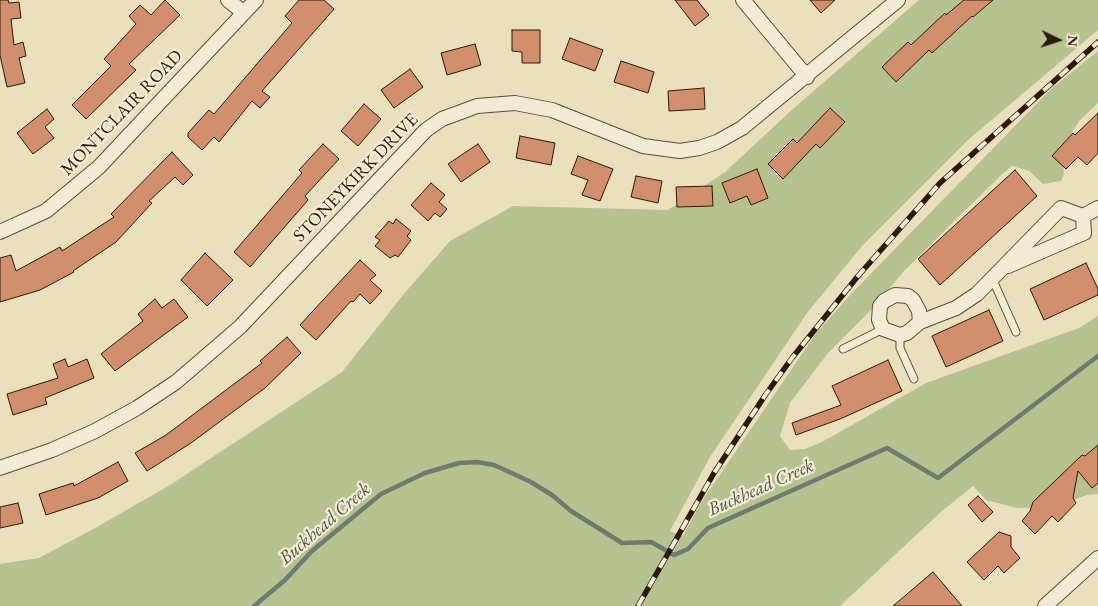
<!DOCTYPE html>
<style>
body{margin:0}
#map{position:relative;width:1098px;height:606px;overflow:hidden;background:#ebe0be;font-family:"EB Garamond",serif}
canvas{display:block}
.north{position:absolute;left:1033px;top:15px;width:50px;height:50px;-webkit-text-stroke:4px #f2ebd5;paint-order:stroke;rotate:94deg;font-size:14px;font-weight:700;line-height:20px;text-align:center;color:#2a1a06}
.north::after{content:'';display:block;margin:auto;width:18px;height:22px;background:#2a1a06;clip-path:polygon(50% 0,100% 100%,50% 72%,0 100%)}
</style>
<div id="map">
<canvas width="1098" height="606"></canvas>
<div class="north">N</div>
</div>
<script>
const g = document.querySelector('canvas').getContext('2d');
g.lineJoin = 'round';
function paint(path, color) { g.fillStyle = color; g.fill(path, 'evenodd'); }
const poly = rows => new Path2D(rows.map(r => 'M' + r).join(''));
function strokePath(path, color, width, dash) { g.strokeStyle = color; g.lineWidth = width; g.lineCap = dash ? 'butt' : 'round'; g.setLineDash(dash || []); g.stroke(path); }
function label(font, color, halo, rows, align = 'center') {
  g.font = font + ' "EB Garamond",serif'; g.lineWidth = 4.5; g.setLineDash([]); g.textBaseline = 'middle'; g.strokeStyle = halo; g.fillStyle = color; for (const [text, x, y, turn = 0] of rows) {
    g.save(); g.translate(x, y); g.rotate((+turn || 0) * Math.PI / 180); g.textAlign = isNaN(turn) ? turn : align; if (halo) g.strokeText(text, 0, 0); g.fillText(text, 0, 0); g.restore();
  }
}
paint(poly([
 [919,0,1098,0,1098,30,968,140,862,246,807,313,710,457,670,531,683,536,700,504,814,336,850,295,1052,88,1098,51,1098,103,1080,120,1065,143,1062,156,1064,174,1061,181,1043,184,1029,171,1012,166,1001,175,904,271,873,308,828,353,790,403,780,436,790,450,805,449,822,442,926,383,1079,328,1098,316,1098,494,1087,495,1054,507,1017,508,986,500,973,486,942,511,840,606,0,606,0,564,39,558,97,527,170,485,342,372,403,295,450,241,513,206,668,210,725,172,794,108]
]), '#b7c291');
strokePath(poly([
 [254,606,285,580,312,551,381,494,425,473,459,463,477,462,494,465,531,482,552,495,571,511,622,543,651,542,674,555,688,549,708,528,887,448,938,478,1098,356]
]), '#6c7c6e', 4.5);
const building = poly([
 [0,0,8,0,9,3,19,2,21,18,11,19,14,45,23,42,26,56,19,58,25,83,7,87,0,55,0,0],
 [165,0,180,15,129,64,136,70,86,119,72,105,111,66,104,59,136,24,129,16,140,5,151,15,165,0],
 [299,0,324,0,334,9,262,91,270,97,260,108,252,101,219,142,214,137,202,150,188,137,188,133,209,110,214,114,292,23,285,16,299,0],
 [675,0,697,0,709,15,695,26,675,0],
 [810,0,835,0,821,13,810,0],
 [964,0,993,0,973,17,972,16,932,53,929,50,896,82,882,67,908,42,911,45,945,13,946,15,964,0],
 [512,30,540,30,540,63,522,63,522,52,512,51,512,30],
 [570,38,603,50,595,71,562,59,570,38],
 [475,44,481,65,447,75,441,53,475,44],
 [621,61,654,72,648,93,614,82,621,61],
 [410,69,423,87,394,108,381,90,410,69],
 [704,88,705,109,669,111,668,91,704,88],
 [364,104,381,119,358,146,341,131,364,104],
 [830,108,845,122,820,148,816,144,783,179,768,164,793,139,797,143,830,108],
 [47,109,54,119,45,127,54,138,33,154,17,133,47,109],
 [1098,113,1098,153,1087,165,1078,157,1066,169,1052,156,1073,133,1075,135,1098,113],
 [520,136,555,143,551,165,516,158,520,136],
 [323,144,339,159,305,196,308,200,250,267,234,252,302,173,299,170,323,144],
 [478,144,490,162,461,182,448,164,478,144],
 [172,152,193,175,183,185,175,177,149,201,152,203,116,242,73,271,74,272,40,290,0,302,0,258,11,255,16,271,60,247,62,251,114,217,111,214,172,152],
 [578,156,613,169,600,201,582,195,588,180,571,174,578,156],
 [757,169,768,198,751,205,747,196,730,203,722,183,757,169],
 [1015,170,1037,196,940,285,918,259,1015,170],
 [636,176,662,181,658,203,631,197,636,176],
 [431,183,445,195,439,202,447,209,440,217,435,213,428,221,411,205,431,183],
 [712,186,713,206,677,207,676,187,712,186],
 [396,219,411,231,407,236,411,240,398,257,395,255,390,258,375,246,380,240,375,237,389,221,393,224,396,219],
 [205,253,233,280,207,306,181,280,205,253],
 [360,260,376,275,370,280,382,291,370,304,360,294,353,302,351,301,316,340,300,325,360,260],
 [1086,263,1098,289,1098,295,1044,320,1030,289,1086,263],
 [155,299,162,308,174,299,188,317,115,371,101,354,143,321,138,314,155,299],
 [989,310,1003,341,946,367,932,336,989,310],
 [287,337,301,353,265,388,191,443,147,471,135,453,166,435,262,363,260,361,287,337],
 [65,359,68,367,87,359,94,378,45,398,47,404,13,415,7,394,58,378,53,364,65,359],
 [888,360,902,391,840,419,796,435,792,423,841,405,832,386,888,360],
 [1098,445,1098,483,1092,488,1078,471,1073,498,1076,503,1058,522,1052,516,1035,534,1022,521,1030,511,1033,502,1082,455,1085,456,1098,445],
 [118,462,128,481,98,498,46,515,39,494,73,483,74,486,118,462],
 [978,496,993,512,982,522,968,505,978,496],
 [18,503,23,523,0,528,0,507,18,503],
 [999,532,1011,536,1011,547,1020,558,1004,573,998,566,984,580,967,562,999,532],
 [933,572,962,606,893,606,933,572]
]);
paint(building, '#d18f6e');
strokePath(building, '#2a1a06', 1);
const lane = poly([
 [992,278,1016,332],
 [900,335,900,348,914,379],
 [843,349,883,329]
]);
const street = poly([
 [228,0,244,13],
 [743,0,807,77],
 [0,232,46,211,99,167,256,0],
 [1008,266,1084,233,1083,216],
 [895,295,908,296,913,300,919,311,920,322,907,333,900,335,883,329,879,320,880,306,884,301,895,295],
 [920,322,956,308,977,294,1061,208,1083,216,1098,208],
 [0,468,52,450,95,431,137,408,176,382,240,327,426,130,442,119,477,106,515,103,552,110,643,146,680,151,699,148,717,142,742,128,898,0],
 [1045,606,1098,558]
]);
strokePath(lane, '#5a4c34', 9);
strokePath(street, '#5a4c34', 16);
strokePath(lane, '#f2ebd5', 7);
strokePath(street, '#f2ebd5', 14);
const rail = poly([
 [638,606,714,473,766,394,792,358,858,276,940,183,1098,42]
]);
strokePath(rail, '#2a1a06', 5.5);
strokePath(rail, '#f2ebd5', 4, [11]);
label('18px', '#2a1a06', '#f2ebd5', [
 ["MONTCLAIR ROAD",122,113,-46],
 ["STONEYKIRK DRIVE",356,178,-46]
]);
label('italic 19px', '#505343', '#f2ebd5', [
 ["Buckhead Creek",761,488,-24],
 ["Buckhead Creek",325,524,-41]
]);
</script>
